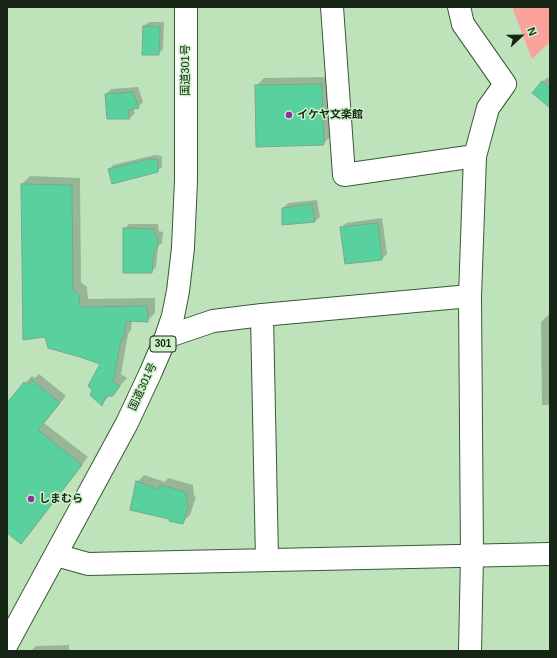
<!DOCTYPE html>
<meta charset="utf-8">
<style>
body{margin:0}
#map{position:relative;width:557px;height:658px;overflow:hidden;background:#bee3bb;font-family:Arial,sans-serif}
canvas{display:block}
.frame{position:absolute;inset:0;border:8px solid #172516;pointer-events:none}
.north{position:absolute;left:501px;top:16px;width:40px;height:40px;-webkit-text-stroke:3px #cbf0c8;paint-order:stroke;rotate:68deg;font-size:11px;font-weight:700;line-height:16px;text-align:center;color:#172516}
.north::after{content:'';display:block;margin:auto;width:14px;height:18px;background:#172516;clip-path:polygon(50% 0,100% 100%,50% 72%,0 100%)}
</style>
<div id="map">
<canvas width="557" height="658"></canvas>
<div class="frame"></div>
<div class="north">N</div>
</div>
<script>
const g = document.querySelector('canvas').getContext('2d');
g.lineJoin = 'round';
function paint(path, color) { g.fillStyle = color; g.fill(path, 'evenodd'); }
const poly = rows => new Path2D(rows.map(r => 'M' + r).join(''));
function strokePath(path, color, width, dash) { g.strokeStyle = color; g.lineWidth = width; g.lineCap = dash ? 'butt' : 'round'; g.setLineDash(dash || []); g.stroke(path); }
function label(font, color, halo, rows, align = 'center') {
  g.font = font + ' Arial,"Noto Sans JP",sans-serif'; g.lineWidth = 3; g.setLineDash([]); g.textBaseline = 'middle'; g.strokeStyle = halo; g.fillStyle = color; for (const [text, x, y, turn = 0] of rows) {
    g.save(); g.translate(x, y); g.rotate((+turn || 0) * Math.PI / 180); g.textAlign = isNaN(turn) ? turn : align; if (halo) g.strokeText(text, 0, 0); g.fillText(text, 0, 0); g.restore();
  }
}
paint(poly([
 [512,7,550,7,550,42,532,59]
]), '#fca29d');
paint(poly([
 [149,22,164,22,163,49,158,54,144,26],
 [550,76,550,97,542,82,547,78,548,78],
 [329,77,331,136,323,144,256,86,264,78],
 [138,87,143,102,138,107,133,108,135,113,130,118,106,94,111,89],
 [155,155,162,156,162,167,157,171,109,170,113,165],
 [30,176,80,178,81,282,87,287,88,299,155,298,155,313,147,321,132,320,131,330,128,334,121,374,127,378,120,386,112,395,110,395,102,404,102,363,22,184],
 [317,200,320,217,315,221,283,208,288,203],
 [382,218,387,254,382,259,346,263,341,228,346,223],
 [129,224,158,224,159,231,163,232,162,243,158,246,156,267,151,272,124,229],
 [550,313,550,405,542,405,541,322],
 [39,374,66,396,44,423,88,457,28,536,21,543,7,532,7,410,25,383,32,376,35,378],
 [144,475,165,482,168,478,193,485,194,496,196,497,190,515,182,523,170,518,137,482],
 [69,645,69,651,31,651,36,646]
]), '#0003');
const building = poly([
 [143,26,160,27,159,55,142,55,143,26],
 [542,81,550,89,550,108,532,93,542,81],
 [322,84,324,145,256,147,255,85,322,84],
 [133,92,139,108,128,110,130,119,107,119,105,94,133,92],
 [150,159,158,160,158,172,112,184,108,169,150,159],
 [21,184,72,185,73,290,79,295,80,307,147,306,148,322,126,321,124,339,121,339,113,382,120,386,113,396,106,396,102,406,90,395,92,390,88,386,100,364,80,357,48,348,45,337,23,340,21,184],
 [312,204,315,222,282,225,282,208,312,204],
 [378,223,382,260,345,264,340,227,378,223],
 [123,228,154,229,155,236,158,237,157,249,154,250,152,273,123,273,123,228],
 [32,380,60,403,38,430,82,465,21,544,7,533,7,403,24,382,28,385,32,380],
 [136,481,158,489,160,485,186,492,187,503,189,504,183,524,169,521,169,519,130,510,136,481]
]);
paint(building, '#58d19e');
strokePath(building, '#75a98f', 1);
const minor = poly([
 [332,7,344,175,475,156],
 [459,7,463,24,505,84,488,108,475,156,470,296,472,556,470,651],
 [262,315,267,560],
 [166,337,213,321,262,315,470,296],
 [56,555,88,564,550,554]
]);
const highway = poly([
 [7,644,127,423,150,374,166,337,173,316,178,291,183,248,186,180,186,7]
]);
strokePath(minor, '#395937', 24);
strokePath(highway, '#395937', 24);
strokePath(minor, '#fff', 22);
strokePath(highway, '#fff', 22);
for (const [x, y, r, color] of [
 [289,115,4,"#90329c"],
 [31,499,4,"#90329c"]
]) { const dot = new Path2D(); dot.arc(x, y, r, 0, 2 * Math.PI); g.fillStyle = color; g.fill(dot); strokePath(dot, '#cbf0c8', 1.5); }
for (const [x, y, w] of [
 [163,344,26]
]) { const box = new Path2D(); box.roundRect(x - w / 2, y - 8, w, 16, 3); g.fillStyle = '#cbf0c8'; g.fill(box); strokePath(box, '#172516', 1); }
label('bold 10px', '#172516', null, [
 ["301",163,344]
]);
label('11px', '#172516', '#cbf0c8', [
 ["国道301号",186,70,-90],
 ["国道301号",143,387,-65]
]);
label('bold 11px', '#172516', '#cbf0c8', [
 ["イケヤ文楽館",297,115],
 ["しまむら",39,499]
], 'left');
</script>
